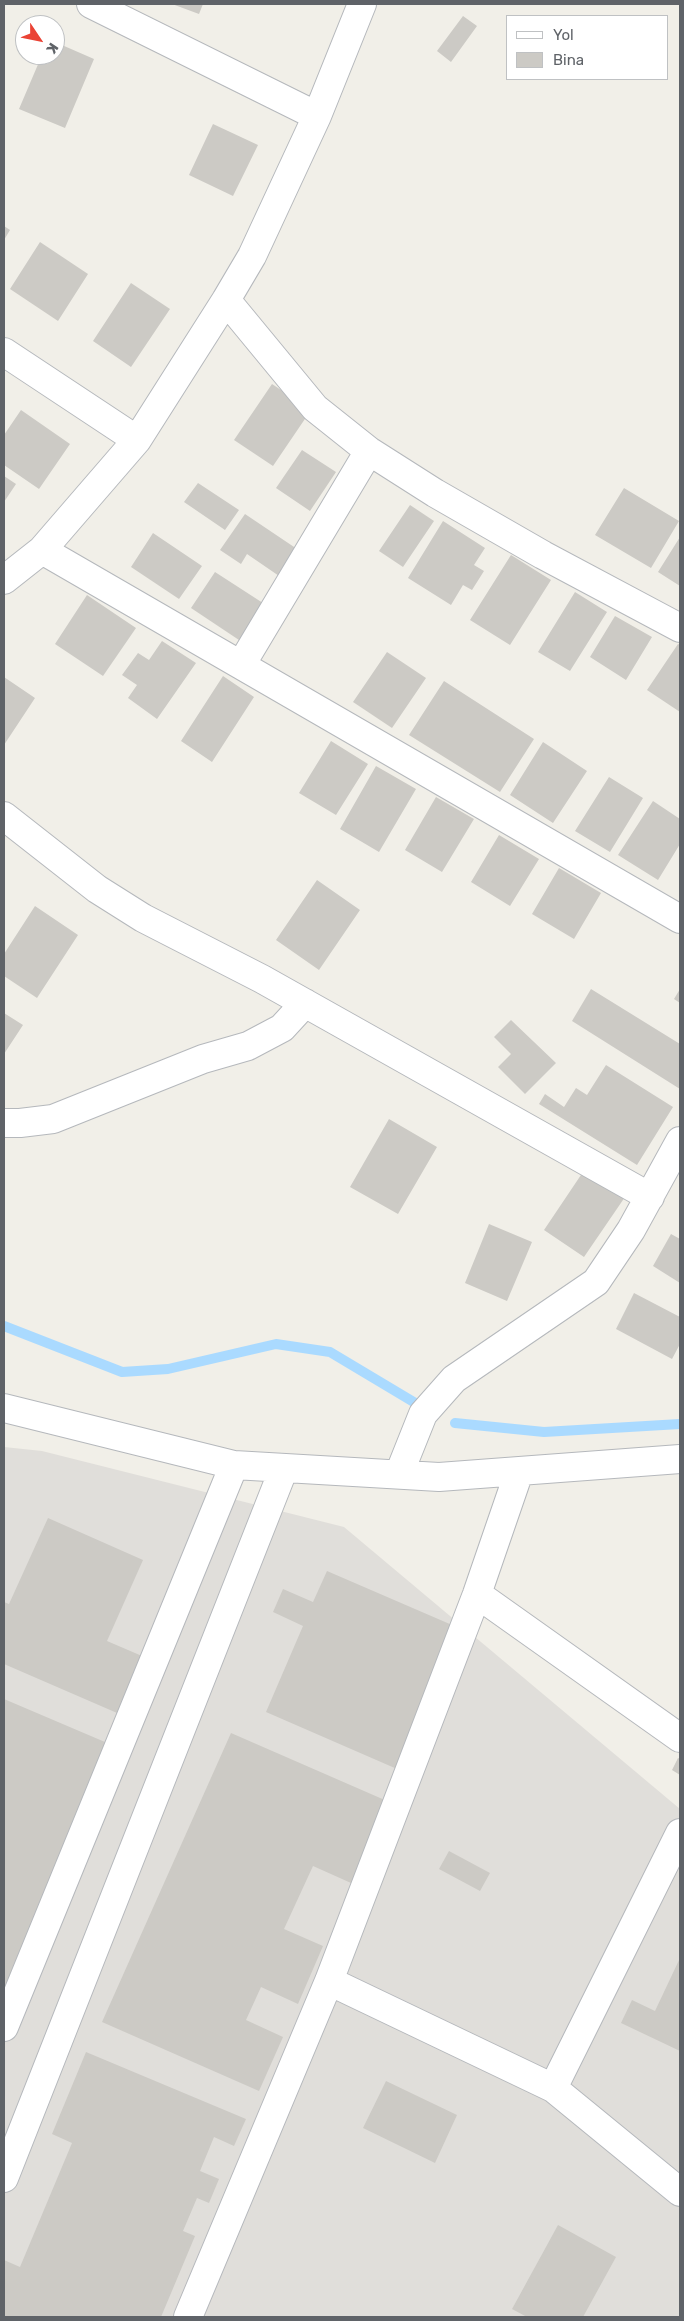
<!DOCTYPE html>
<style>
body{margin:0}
#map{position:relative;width:684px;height:2321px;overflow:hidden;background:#f1efe8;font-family:Rubik,sans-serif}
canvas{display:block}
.frame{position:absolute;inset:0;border:5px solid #5f6368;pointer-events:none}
.legend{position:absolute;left:506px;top:15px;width:162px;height:65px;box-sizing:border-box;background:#fff;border:1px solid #bfc1c3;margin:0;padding:6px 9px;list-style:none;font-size:15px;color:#5f6368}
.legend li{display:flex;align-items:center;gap:10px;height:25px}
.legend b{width:25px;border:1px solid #bfc1c3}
.north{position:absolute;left:15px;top:15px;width:50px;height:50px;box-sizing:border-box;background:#fff;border:1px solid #bfc1c3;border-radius:50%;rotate:124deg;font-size:14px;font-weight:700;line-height:20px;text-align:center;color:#5f6368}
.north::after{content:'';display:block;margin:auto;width:18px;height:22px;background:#ea4335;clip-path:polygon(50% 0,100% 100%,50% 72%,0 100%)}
</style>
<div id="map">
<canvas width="684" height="2321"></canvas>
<div class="frame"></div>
<ul class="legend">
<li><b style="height:6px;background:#fff"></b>Yol</li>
<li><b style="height:14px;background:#cccac5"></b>Bina</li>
</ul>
<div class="north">K</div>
</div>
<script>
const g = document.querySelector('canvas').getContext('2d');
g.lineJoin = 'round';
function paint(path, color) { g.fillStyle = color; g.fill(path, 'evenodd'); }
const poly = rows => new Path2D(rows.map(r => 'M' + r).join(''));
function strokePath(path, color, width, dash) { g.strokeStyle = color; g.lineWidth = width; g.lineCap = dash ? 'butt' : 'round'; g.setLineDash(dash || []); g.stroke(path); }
paint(poly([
 [4,1447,42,1451,344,1527,680,1809,680,2317,4,2317]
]), '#e0deda');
strokePath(poly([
 [4,1326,122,1372,168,1369,276,1344,330,1352,417,1404],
 [455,1423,544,1432,680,1424]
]), '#aadaff', 10);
paint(poly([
 [172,4,203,4,199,14],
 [463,16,477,26,451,62,437,51],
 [55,42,94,59,65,128,19,109,42,55,55,55],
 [213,124,258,145,233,196,189,175],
 [4,226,10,230,4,240],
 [40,242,88,274,58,321,10,289],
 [131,283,170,309,131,367,93,341],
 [272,384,311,410,273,466,234,440],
 [21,410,70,444,39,489,4,465,4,435],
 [302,450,336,472,310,511,276,488],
 [4,476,16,484,4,502],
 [198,483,239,510,225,530,184,502],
 [624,488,679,521,651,568,595,535],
 [410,505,434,521,403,567,379,551],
 [245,514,300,551,282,578,247,554,241,564,220,550],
 [443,521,485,548,474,565,484,571,472,590,463,585,451,605,408,578],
 [153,533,202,566,179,599,131,567],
 [680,537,680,586,658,572],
 [511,555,551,580,510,645,470,620],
 [215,572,266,605,242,642,191,608],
 [575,592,607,612,570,671,538,652],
 [87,595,136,628,103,676,55,644],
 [615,616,652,637,626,680,590,657],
 [162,641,196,663,157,719,128,698,137,685,122,675,138,653,149,660],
 [678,644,680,645,680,712,647,690],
 [387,652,426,678,392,728,353,702],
 [223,676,254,697,212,762,181,741],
 [4,677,35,698,4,745],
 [444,681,534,739,500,792,409,735],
 [331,741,368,764,336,815,299,793],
 [543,742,587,771,553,823,510,795],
 [376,766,416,789,379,852,340,829],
 [609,777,643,798,610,852,575,831],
 [436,797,474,819,442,872,405,850],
 [653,801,680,819,680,844,658,880,618,855],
 [499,835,539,859,510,906,471,882],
 [559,868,601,893,574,939,532,914],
 [317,880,360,910,319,970,276,940],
 [35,906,78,935,37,998,4,976,4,954],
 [591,989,680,1044,680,1089,572,1021],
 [680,989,680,1003,674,999],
 [4,1013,23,1025,4,1054],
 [511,1020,556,1063,525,1094,498,1067,511,1054,494,1037],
 [606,1065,673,1107,637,1165,539,1104,545,1094,564,1107,576,1088,587,1095],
 [389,1119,437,1147,398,1214,350,1187],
 [585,1169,625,1197,584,1257,544,1230],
 [489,1224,532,1242,507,1301,465,1283],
 [671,1234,680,1239,680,1283,653,1266],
 [634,1293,680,1317,680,1344,672,1359,616,1329],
 [48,1518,143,1560,107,1641,149,1659,124,1716,4,1664,4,1602,9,1604],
 [327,1571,459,1628,397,1769,266,1712,303,1626,273,1612,283,1589,313,1602],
 [4,1699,112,1745,4,1994],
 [231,1733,387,1801,351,1883,313,1866,284,1929,323,1946,298,2004,261,1987,246,2020,283,2037,259,2091,102,2022],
 [678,1758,680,1759,680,1775,672,1770],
 [449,1851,490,1873,480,1891,439,1869],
 [680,1958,680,2051,621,2023,632,2000,655,2011],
 [86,2052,246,2119,234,2146,214,2137,200,2171,219,2179,209,2203,197,2198,183,2231,195,2236,161,2317,4,2317,4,2260,20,2267,72,2143,52,2134],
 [386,2081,457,2115,435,2163,363,2128],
 [558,2225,616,2257,583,2317,527,2317,512,2309]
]), '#cccac5');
const minor = poly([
 [91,4,317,116],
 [226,300,315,408,369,451,435,493,543,555,680,628],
 [4,352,137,440],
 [42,550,680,919],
 [4,580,42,550,137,440,226,300,252,256,317,116,362,4],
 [241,665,369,451],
 [4,816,97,889,143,918,262,979,650,1197],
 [4,1123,20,1123,53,1119,203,1059,248,1046,282,1028,305,1003],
 [4,1408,234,1465,439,1477,680,1459],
 [399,1474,423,1414,454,1379,596,1282,631,1230,680,1141],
 [477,1594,680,1738],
 [329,1981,553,2088,680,2192],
 [4,2027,234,1465],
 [553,2088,680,1833],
 [4,2178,284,1468],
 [188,2317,329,1981,477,1594,519,1472]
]);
strokePath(minor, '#b5b8bc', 30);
strokePath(minor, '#fff', 28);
</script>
